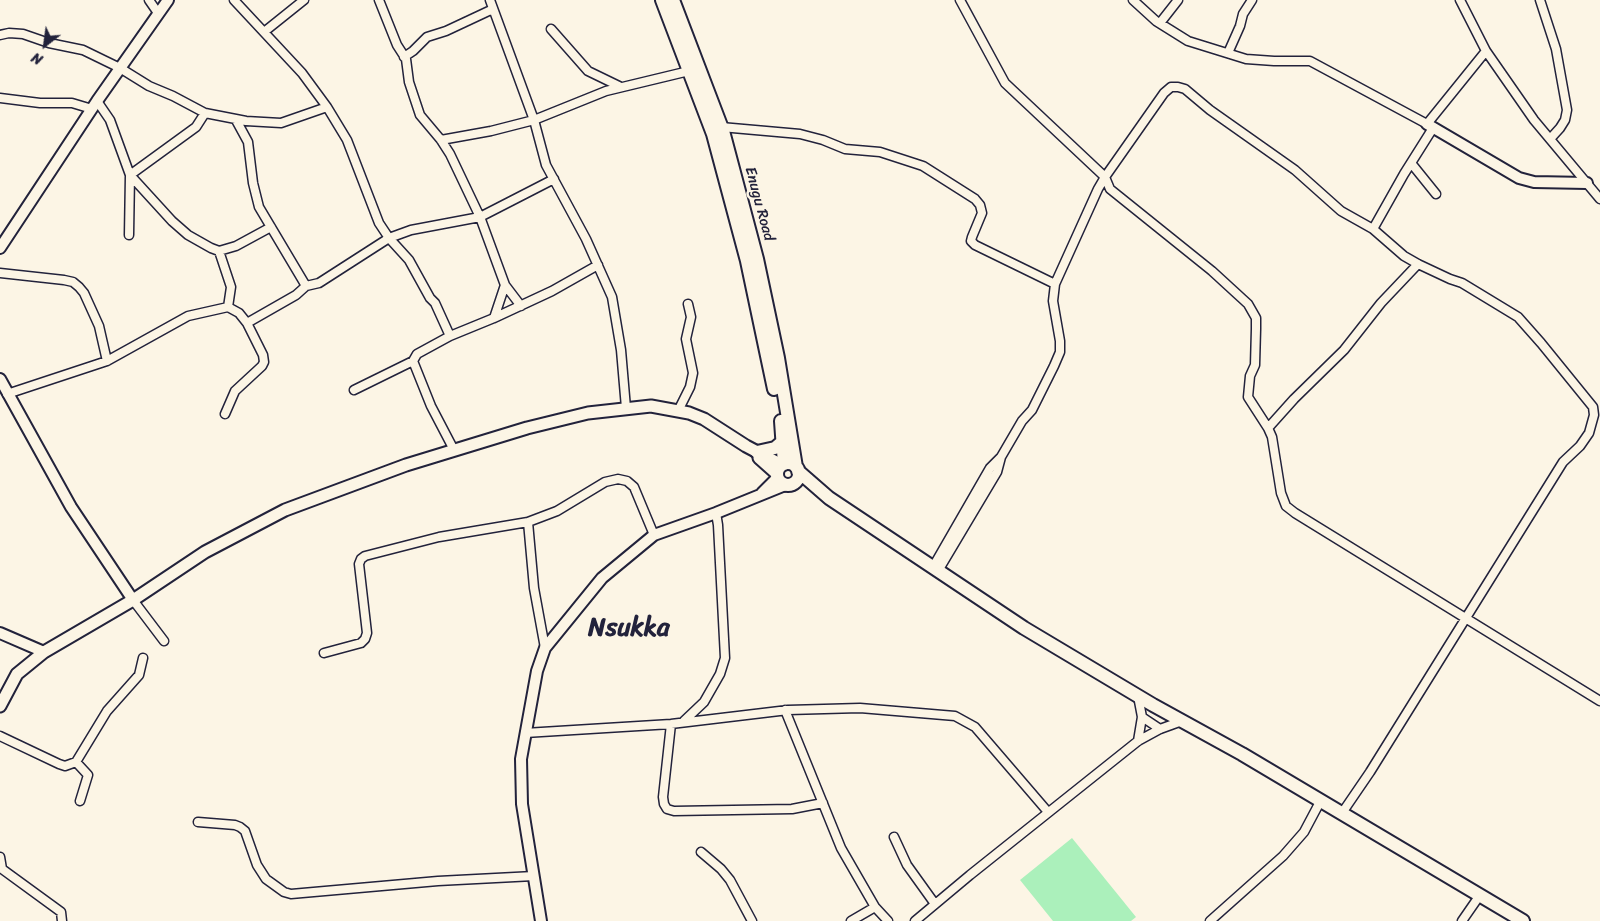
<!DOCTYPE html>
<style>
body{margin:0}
#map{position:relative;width:1600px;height:921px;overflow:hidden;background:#fcf5e5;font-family:Sriracha,sans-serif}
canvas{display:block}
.north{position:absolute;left:20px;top:20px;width:50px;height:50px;-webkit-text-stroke:4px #fcf5e5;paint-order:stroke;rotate:210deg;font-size:14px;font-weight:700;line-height:20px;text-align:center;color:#22223b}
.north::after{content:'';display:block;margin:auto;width:18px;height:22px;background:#22223b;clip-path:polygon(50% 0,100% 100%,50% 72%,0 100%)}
</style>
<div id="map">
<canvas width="1600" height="921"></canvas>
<div class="north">N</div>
</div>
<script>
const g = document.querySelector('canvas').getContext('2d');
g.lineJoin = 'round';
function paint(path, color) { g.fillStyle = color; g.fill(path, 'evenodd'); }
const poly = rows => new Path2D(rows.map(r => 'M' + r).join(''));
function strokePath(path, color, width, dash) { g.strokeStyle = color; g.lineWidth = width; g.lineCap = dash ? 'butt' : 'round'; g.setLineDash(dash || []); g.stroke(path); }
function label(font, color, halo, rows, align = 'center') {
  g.font = font + ' Sriracha,sans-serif'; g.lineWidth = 5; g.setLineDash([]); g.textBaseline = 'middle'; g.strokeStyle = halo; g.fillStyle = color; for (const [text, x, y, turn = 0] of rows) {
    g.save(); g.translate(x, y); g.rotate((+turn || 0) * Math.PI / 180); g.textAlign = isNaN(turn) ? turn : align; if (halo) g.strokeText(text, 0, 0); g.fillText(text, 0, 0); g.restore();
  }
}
paint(poly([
 [1072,838,1136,917,1131,921,1053,921,1020,880]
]), '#abf0bb');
const minor = poly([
 [149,0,158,13],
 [234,0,302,73,327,107,347,140,379,223,389,238,411,230,480,217,554,179],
 [379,0,397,45,406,59,409,82,420,115,441,140,450,154,480,217,505,285,521,306],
 [490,0,534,120,546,165,586,239,612,297,621,350,626,408],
 [960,0,1005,83,1105,177,1110,189,1212,271,1248,304,1256,318,1256,329,1255,365,1250,376,1248,397,1268,428,1272,437,1281,493,1286,506,1295,513,1600,701],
 [1133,0,1156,21,1188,41,1246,59,1274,61,1310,61,1427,124,1486,51],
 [1460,0,1486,51,1534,120,1600,199],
 [1540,0,1556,49,1567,110,1565,120,1560,128,1550,139],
 [1160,23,1178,0],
 [551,29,588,71,621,87],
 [264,32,304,0],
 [0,35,9,33,23,34,49,43,83,50,120,68,149,86,173,96,205,113,246,121,281,123,327,107],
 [1228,53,1240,26,1243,14,1252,0],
 [404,57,413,51,427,37,446,31,493,9],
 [0,98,40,103,72,103,92,109],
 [97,101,110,120,130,175,172,221,188,235,211,248,219,251,236,246,271,227],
 [236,120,248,142,253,183,259,207,306,286,319,283,389,238,409,260,430,298,435,303,450,336],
 [721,127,800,134,823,140,845,149,880,152,923,166,975,199,980,205,982,213,972,237,971,241,975,245,1055,284],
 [441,140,491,131,534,120,606,91,689,71],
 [1411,163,1436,194],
 [1373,229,1404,174,1433,128],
 [129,235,130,175,196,127,205,113],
 [219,251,231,287,228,307,239,313,247,323,296,295,306,286],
 [0,273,64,280,73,282,79,287,84,293,99,326,107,361],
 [494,318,505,285],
 [354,390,413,361],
 [7,394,107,361,188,316,228,307],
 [678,411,690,387,693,373,686,339,691,317,688,304],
 [225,414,235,391,262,366,264,362,263,355,247,323],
 [1268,428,1294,399,1344,350,1381,303,1418,264],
 [454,450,431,406,413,361,417,354,450,336,494,318,552,291,598,265],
 [528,522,534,588,545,648],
 [933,567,990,468,1001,457,1022,421,1032,410,1054,366,1060,352,1060,341,1053,301,1055,284,1098,189,1105,177,1164,93,1171,87,1178,87,1185,89,1210,110,1295,170,1341,211,1373,229,1404,256,1418,264,1450,279,1462,283,1518,317,1541,343,1593,407,1594,415,1589,433,1580,446,1563,462,1370,772,1342,813],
 [938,571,997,472,1001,457],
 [133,600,164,641],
 [324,653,361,643,365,639,367,633,359,564,361,559,365,556,439,537,528,522,557,511,605,482,618,479,627,481,634,487,654,535],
 [1138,696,1142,717,1138,741],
 [785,710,841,848,875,907,888,921],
 [1142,717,1160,729],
 [684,721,704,702,720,674,725,658,718,525,716,513],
 [671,724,663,797,664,804,667,809,674,811,792,809,823,803],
 [525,733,671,724,788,710,860,708,955,716,975,727,1048,812],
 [0,736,59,764,65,766,76,762,107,711,139,675,143,658],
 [76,762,88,775,80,801],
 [198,822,235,825,240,827,245,831,257,865,266,879,284,892,291,894,438,881,534,876],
 [894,837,907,865,935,904],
 [701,852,721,869,730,880,752,921],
 [0,857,2,869,61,912,62,921],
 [851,921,875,907],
 [915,921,970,875,1138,741,1160,729,1182,721],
 [1210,921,1283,856,1304,832,1321,800],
 [1462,921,1480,895]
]);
const tertiary = poly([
 [1427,124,1519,178,1534,182,1587,183],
 [0,248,97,101,168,0],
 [0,379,71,507,133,600],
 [762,493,777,478],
 [0,633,44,652],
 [541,921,522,804,521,759,537,671,545,648,602,578,654,535,716,513,785,485]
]);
const secondary = poly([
 [759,458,777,474],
 [0,706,17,674,44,652,133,600,205,552,285,510,406,465,527,428,588,413,651,406,689,413,704,419,746,446,782,465]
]);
const primary = poly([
 [662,0,713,134,747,261,774,389],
 [673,0,723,131,757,259,778,358,796,467],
 [781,421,784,464],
 [757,452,775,448,782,442],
 '777 474a11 11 0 1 1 22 0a11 11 0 1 1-22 0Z',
 [798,471,829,498,1024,628,1153,705,1242,754,1523,921]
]);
strokePath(minor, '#22223b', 11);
strokePath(tertiary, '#22223b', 14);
strokePath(secondary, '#22223b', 15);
strokePath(primary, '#22223b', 16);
strokePath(minor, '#fcf5e5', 8);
strokePath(tertiary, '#fcf5e5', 10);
strokePath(secondary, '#fcf5e5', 11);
strokePath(primary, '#fcf5e5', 12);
label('15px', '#22223b', '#fcf5e5', [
 ["Enugu Road",759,204,75]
]);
label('bold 25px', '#22223b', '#fcf5e5', [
 ["Nsukka",629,629]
]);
</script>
